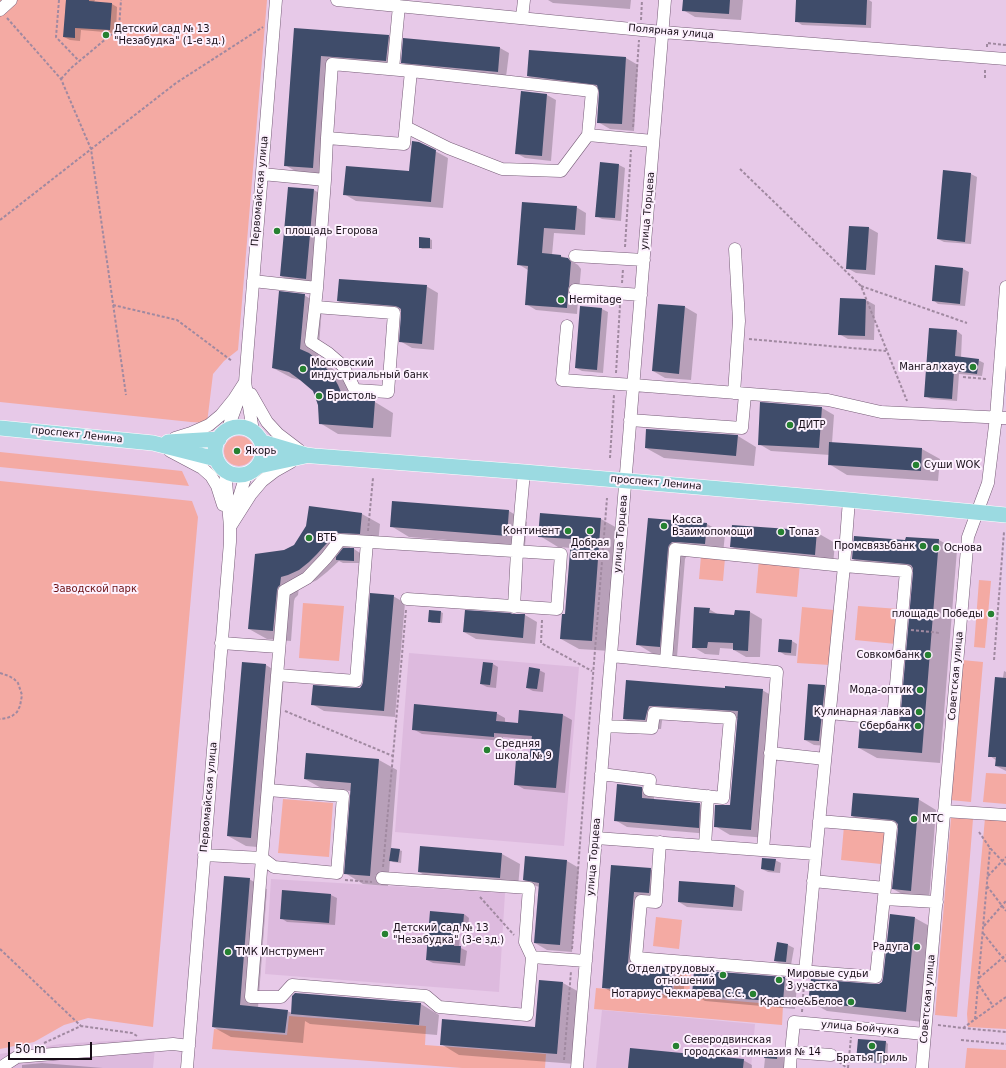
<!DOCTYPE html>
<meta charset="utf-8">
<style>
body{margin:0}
#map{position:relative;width:1006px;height:1068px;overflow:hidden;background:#e7c9e8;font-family:"DejaVu Sans",sans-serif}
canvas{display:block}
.scale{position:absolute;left:8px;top:1042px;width:84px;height:18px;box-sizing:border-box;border:2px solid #170d17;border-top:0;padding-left:5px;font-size:12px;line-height:14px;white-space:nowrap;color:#170d17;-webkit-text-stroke:3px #fdf1fe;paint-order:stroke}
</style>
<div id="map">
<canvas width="1006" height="1068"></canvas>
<div class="scale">50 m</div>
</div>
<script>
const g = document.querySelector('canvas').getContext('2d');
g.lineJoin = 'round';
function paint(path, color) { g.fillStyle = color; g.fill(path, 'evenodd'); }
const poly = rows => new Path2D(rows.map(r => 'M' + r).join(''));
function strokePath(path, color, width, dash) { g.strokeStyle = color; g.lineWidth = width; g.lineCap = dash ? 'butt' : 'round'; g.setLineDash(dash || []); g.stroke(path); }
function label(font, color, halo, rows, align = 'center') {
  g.font = font + ' "DejaVu Sans",sans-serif'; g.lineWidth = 4; g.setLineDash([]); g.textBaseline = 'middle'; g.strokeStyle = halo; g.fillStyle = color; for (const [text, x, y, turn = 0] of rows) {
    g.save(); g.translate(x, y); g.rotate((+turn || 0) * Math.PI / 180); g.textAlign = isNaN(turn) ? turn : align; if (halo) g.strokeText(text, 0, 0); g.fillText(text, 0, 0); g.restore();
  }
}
paint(poly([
 [409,653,579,667,564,846,395,832],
 [271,879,505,893,499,992,265,974],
 [602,1010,755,1024,751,1068,596,1068],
 [156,1038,153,1068,0,1068,0,1054,60,1044]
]), '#ddbade');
paint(poly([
 [0,0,267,0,238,350,224,361,213,374,207,423,191,422,0,402],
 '224 451a15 15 0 1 1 30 0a15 15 0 1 1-30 0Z',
 [0,452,182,471,189,486,0,467],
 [0,481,192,501,198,517,153,1027,88,1018,64,1025,34,1042,0,1049],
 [701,556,725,558,723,581,699,579],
 [759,559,800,563,797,597,756,593],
 [979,580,991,581,985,648,974,647],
 [303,603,344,606,339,661,299,658],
 [858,606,899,609,896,644,855,640],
 [802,607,834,610,830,665,797,663],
 [962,660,983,662,971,802,950,800],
 [986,773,1006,774,1006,804,983,802],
 [283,799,333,803,329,857,278,853],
 [951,818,973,819,957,1017,935,1015],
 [985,818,1006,819,1006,1029,968,1027,967,1014],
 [844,826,885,830,881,864,841,860],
 [656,917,682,920,679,949,653,946],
 [676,967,691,969,689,997,783,1005,782,1025,594,1009,596,988,673,995],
 [289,1016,426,1026,425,1045,546,1054,545,1068,462,1068,212,1049,214,1029,287,1035],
 [967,1048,1006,1050,1006,1068,965,1068]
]), '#f4aaa3');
paint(poly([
 [66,0,95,0,94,2,112,4,117,7,116,33,81,30,80,41,70,40,64,37],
 [548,0,631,0,630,9,553,3],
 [684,0,743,0,741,20,695,17,683,10],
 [797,0,869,0,872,2,871,28,802,25,796,21],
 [295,30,388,36,400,43,398,67,333,62,325,174,297,172,285,165],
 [500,48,509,53,506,77,411,67,402,62],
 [530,51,626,58,638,65,634,131,610,129,598,122,600,90,540,83,528,76],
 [521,92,547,95,556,100,551,161,525,158,516,153],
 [435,151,448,158,443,208,356,201,344,194,410,173],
 [601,163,619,165,625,168,621,221,602,219,596,216],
 [944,171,971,174,977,177,971,244,944,242,938,239],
 [289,188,314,190,326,197,318,285,293,283,281,276],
 [523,203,576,207,586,213,585,235,554,233,552,255,561,256,568,259,578,265,581,269,579,292,577,295,578,299,577,314,536,310,526,304,528,270,518,264],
 [850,227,869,228,878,233,875,275,856,273,847,268],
 [430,239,432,240,432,249,422,249,420,247],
 [963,269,969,272,965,306,938,304,933,300],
 [426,286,438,293,434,350,412,348,400,341,402,311,350,308,338,301],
 [304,295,322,306,318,359,328,365,338,373,351,387,358,401,375,402,393,413,391,437,338,434,320,423,318,405,314,391,304,381,292,378,273,368],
 [866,300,875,305,874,340,848,339,839,334],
 [581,307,602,309,608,312,603,373,582,371,576,368],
 [685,307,697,314,691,380,665,378,653,371],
 [957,331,962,335,961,358,978,360,984,363,982,376,959,374,957,401,931,399,925,396],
 [822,408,834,415,832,443,922,449,940,459,938,481,847,475,829,464,830,455,771,451,759,444],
 [738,436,756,447,754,466,664,458,646,448],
 [310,507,362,514,380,524,378,544,354,542,349,549,354,549,360,553,359,563,343,563,339,561,327,572,317,580,307,585,299,587,298,595,295,598,294,601,291,641,267,639,249,629,284,551,295,546,307,527],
 [509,511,527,522,525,546,409,537,391,526],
 [601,519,619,529,610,651,579,649,561,639,566,615,571,548,558,547,540,536],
 [649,519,707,524,725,534,723,554,687,555,685,559,677,657,655,655,637,644],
 [816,532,835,543,833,565,750,557,731,546],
 [907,538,939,540,957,550,940,763,877,758,859,748,898,726,901,720,914,572,871,569,853,559,906,541],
 [393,596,405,603,395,717,324,711,312,704,359,689,363,686],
 [709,609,719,615,735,616,750,612,762,619,760,657,746,657,734,650,734,649,720,648,719,655,705,654,693,647],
 [441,612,443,613,442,623,432,623,429,621],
 [513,615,525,615,537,622,535,644,476,639,464,632],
 [792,641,797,644,796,656,785,655,779,651],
 [243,663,266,665,284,676,269,848,246,846,228,836],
 [493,664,498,667,496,688,487,687,481,684],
 [539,670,545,673,543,692,533,691,527,688],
 [1004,671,1006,672,1006,771,996,766,997,761,990,756],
 [627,681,725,689,762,690,778,699,767,838,730,835,715,826,731,806,738,718,671,714,665,715,662,721,661,729,640,728,624,719],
 [825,686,833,691,828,746,814,745,805,740],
 [496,713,505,718,505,723,518,724,563,715,572,720,565,793,524,789,515,784,530,762,532,740,503,737,503,741,422,734,413,729],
 [307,754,379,760,397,770,391,849,399,850,402,851,401,863,393,862,390,860,388,886,363,884,345,873,352,791,323,789,305,779],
 [641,788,654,794,654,800,700,804,712,811,710,834,627,827,615,820],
 [918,799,936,810,929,901,911,899,893,889,899,828,870,826,852,816],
 [502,854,520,864,518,888,437,882,419,872],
 [775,860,781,863,780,873,768,872,762,869],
 [567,861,579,868,572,952,547,950,535,943,540,887,536,886,524,880],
 [612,866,650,869,662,876,661,900,646,899,640,967,673,969,685,976,683,999,615,994,603,987],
 [249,879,267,889,258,1008,287,1011,292,1013,421,1004,439,1015,437,1035,310,1024,305,1021,303,1043,231,1037,213,1027],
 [735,886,744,891,742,911,687,907,679,902],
 [283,891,331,895,337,898,335,925,287,922,281,918],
 [464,914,469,918,468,929,461,928,459,947,467,951,465,966,433,963,427,960],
 [915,918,933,928,923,1022,827,1011,809,1001,880,985,883,982],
 [788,945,794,948,791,965,781,964,775,961],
 [785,978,797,985,795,1009,705,1001,693,994],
 [563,983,581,993,575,1064,459,1055,441,1044,536,1028],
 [886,1042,888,1044,887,1064,860,1062,858,1060],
 [766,1049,778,1051,787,1056,785,1068,764,1068],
 [743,1060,752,1065,752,1068,629,1068],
 [42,1063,103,1068,22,1068,22,1065]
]), '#0003');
paint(poly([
 [66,0,89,0,89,1,112,3,110,30,75,28,75,38,63,37],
 [683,0,730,0,729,14,682,11],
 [796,0,867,0,866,25,795,22],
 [294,28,389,35,386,61,321,56,313,168,284,166],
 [403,38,500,47,498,72,401,63],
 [529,50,626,57,622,124,597,123,599,92,597,85,527,76],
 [521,91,547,94,542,156,515,154],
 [412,141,419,142,436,150,431,202,343,195,346,166,409,171],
 [600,162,619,164,615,218,595,217],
 [943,170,971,173,965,242,937,239],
 [288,187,314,189,306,279,280,276],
 [522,202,577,206,575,230,544,228,542,253,561,255,561,257,568,258,571,262,569,286,568,289,568,293,567,308,525,305,528,266,517,265],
 [849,226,869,227,866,270,846,269],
 [419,237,430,238,430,248,419,248],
 [935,265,963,268,960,304,932,301],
 [339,279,427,285,422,344,399,342,401,314,401,309,398,307,395,306,337,301],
 [279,291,305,294,300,349,309,353,320,362,326,368,333,376,338,385,344,399,375,401,373,428,319,424,318,405,313,391,300,380,289,372,272,368],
 [840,298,866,299,865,336,838,335],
 [658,304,685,306,679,374,652,371],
 [580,306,602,308,597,370,575,368],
 [929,328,957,330,955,356,979,359,977,374,954,371,952,399,924,397],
 [760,402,822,407,819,448,758,445],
 [646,429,738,435,736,456,645,448],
 [829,442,922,448,921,471,828,465],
 [392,501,509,510,507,536,390,527],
 [309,506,362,513,360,534,340,533,337,533,337,532,317,554,309,562,299,570,288,575,281,577,280,585,278,587,277,590,273,631,248,629,255,554,284,550,294,545,306,526],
 [540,513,601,518,592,641,560,639,562,614,565,614,571,539,538,537],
 [648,518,707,523,705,544,676,542,672,542,669,545,668,548,660,647,636,645],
 [732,525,817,531,815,555,730,547],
 [854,536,905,540,906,537,939,539,922,753,858,748,860,723,893,726,898,725,900,720,913,572,913,568,911,565,907,564,852,559],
 [343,548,354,548,354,561,336,560,336,557],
 [370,593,394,595,384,711,311,705,313,685,355,688,360,688,362,685,363,682],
 [694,607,710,608,709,613,734,615,735,610,750,611,748,651,733,650,733,643,708,642,707,648,692,648],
 [429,610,441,611,440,623,428,622],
 [465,610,510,613,513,614,525,614,523,638,463,632],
 [779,639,792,640,791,653,778,652],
 [242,662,266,664,251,838,227,836],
 [483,662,493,663,490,685,480,684],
 [529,667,540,669,537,689,526,688],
 [995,677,1006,678,1006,767,995,766,996,757,988,757],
 [626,680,725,688,725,686,763,689,751,830,714,827,715,805,730,805,738,711,654,706,649,706,647,712,645,720,623,719],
 [808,684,825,685,819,741,804,740],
 [414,704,497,712,496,721,518,723,519,710,563,714,556,788,514,785,516,759,529,761,532,736,494,733,494,737,412,730],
 [306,753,379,759,370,876,344,874,351,783,304,779],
 [617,784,642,787,642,798,700,803,699,828,614,821],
 [853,793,919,798,911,891,892,889,898,828,898,824,895,821,892,820,851,816],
 [420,846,502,853,500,878,418,872],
 [391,848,400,849,398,862,389,861],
 [525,856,567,860,560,945,534,943,539,883,523,880],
 [762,858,776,859,774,871,761,869],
 [611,865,651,868,649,893,634,892,628,963,635,965,673,968,672,993,602,988],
 [224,876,250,878,240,1005,288,1010,285,1033,212,1027],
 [679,881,735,885,733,907,678,902],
 [282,890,331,894,329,923,280,919],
 [430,911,464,914,463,926,455,926,454,946,461,946,460,963,426,960],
 [890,914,915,917,906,1012,808,1002,811,979,875,984,879,984,882,982,883,978],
 [777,942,788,944,786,962,774,961],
 [694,970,785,977,783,1002,692,995],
 [539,980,563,982,557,1054,440,1045,442,1019,535,1027],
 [295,993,421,1003,419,1025,291,1014,292,996],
 [858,1039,886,1041,884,1063,856,1061],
 [630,1048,744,1059,743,1068,628,1068],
 [765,1048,778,1050,777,1059,764,1058]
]), '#3f4c6a');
const minor = poly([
 [337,0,662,32,1006,59],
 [0,10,11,0],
 [522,18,524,0],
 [393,69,399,6],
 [411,71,592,91,588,135],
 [406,127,448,148,502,169,561,171,588,135,653,141],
 [325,180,327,138,332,64,411,71,404,144,327,138],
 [575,256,644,260],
 [253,281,317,288,325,180,262,174],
 [575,290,641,295],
 [315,307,311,342,328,353,343,366,355,390,388,392,394,313,315,307,317,288],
 [567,326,562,380,633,385,828,400,881,412,1006,418],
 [734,393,739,321,735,249],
 [251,394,267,422,278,434,299,450],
 [630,420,742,428,745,394],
 [227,431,239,398],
 [253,431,245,382,276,0],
 [175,438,191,433,209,425,221,415,234,399,245,382],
 [170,451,202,468,211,476,217,486,223,505],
 [235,510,246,475],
 [230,527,251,494,262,481,275,471,291,462],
 [514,607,517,551,524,472],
 [221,643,279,647],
 [611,656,777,672,763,850],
 [666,661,675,549,844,566,906,571,893,719,829,713],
 [277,675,356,681,367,542],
 [770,753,825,759],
 [601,774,650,780,649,790,723,798,730,718,654,713,652,728,605,726],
 [268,790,343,796,337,873,274,867,262,858,284,591,307,578,326,558,340,540,561,554,557,609,407,599],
 [944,811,1006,815],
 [596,838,816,854],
 [660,842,656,902,641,901,636,958,876,977,891,827,819,821],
 [705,846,708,796],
 [204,855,262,858,251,997,281,997,292,985,426,996,439,1007,527,1015,532,957,586,961],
 [382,878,529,888,525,942,532,957],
 [813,881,885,888],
 [884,899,937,902],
 [805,972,816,854,844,566,849,500],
 [791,1052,794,1022,925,1034],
 [0,1068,17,1057,173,1044,189,1046],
 [187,1068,230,542,230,527,225,470],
 [577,1068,665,0],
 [790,1068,791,1052,831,1055],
 [922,1068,968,537,988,483,996,417,1006,287]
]);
const major = poly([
 '215 451a24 24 0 1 1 48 0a24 24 0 1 1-48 0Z',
 [0,428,153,443,216,459],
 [168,442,219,439],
 [262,442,306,455,314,456,524,472,849,500,1006,515],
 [259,466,305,456]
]);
strokePath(minor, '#765c77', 13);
strokePath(major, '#fff', 16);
strokePath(poly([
 [59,0,56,37,79,61],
 [7,18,61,79,91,149,126,395],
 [641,20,642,0],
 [987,47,987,43,1006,45],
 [985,78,985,69],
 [61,79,71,68,119,28,121,0],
 [633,127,639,40],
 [740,169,861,286,907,401],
 [0,220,176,83,263,27],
 [625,247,631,150],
 [622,283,623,269],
 [861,286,967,323],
 [113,305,177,320,232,361],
 [749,339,886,351],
 [616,373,620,305],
 [963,377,986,379],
 [610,458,614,395],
 [368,531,373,478],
 [542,620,541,643,592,671],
 [911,630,940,633],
 [994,660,1004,532],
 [0,673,9,676,14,679,18,683,22,695,20,706,17,712,12,716,7,718,0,719],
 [285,711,393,756],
 [979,832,990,848,1006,865],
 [383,867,406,610],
 [988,876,1006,857],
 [345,880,372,882],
 [987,886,1006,911],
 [480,897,514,935],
 [984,926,1006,901],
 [983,933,1006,962],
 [0,949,81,1026],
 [572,949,587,751,607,498],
 [979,978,1006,955],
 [979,985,993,1006],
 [802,1012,804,983],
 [975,1019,990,848],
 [938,1025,962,1028,1006,1032],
 [963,1028,1006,997],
 [961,1040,1006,1044],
 [44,1043,81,1026,132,1033,137,1036],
 [564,1060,571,971],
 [839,1062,847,1068],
 [848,1068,851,1037]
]), '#a089a0', 2, [3, 2]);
strokePath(minor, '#fff', 12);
strokePath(major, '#9bdae1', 15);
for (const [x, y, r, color] of [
 [106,35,4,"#268131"],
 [277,231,4,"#268131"],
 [561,300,4,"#268131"],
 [973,367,4,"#268131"],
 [303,369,4,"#268131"],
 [319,396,4,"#268131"],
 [790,425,4,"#268131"],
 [237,451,4,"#268131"],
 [916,465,4,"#268131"],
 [664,526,4,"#268131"],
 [568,531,4,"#268131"],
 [590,531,4,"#268131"],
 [781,532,4,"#268131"],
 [309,538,4,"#268131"],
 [923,546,4,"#268131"],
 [936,548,4,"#268131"],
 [991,614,4,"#268131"],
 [928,655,4,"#268131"],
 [920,690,4,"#268131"],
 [919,712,4,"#268131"],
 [918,726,4,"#268131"],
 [487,750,4,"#268131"],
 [914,819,4,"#268131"],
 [385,934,4,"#268131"],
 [917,947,4,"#268131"],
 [228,952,4,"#268131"],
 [723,975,4,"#268131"],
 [779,980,4,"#268131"],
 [753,994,4,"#268131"],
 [851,1002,4,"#268131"],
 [676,1046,4,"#268131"],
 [872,1046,4,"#268131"]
]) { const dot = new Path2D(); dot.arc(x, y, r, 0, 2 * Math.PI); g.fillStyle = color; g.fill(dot); strokePath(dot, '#fdf1fe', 1.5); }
label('10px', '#170d17', '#fdf1fe', [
 ["Детский сад № 13",114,29],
 ["\"Незабудка\" (1-е зд.)",114,41],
 ["площадь Егорова",285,231],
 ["Hermitage",569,300],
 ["Московский",311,363],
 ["индустриальный банк",311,375],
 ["Мангал хаус",965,367,"right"],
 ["Бристоль",327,396],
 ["ДИТР",798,425],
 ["Якорь",245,451],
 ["Суши WOK",924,465],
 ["Касса",672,520],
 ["Взаимопомощи",672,532],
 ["Континент",560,531,"right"],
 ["Топаз",789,532],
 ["ВТБ",317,538],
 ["Добрая",590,543,"center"],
 ["аптека",590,555,"center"],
 ["Промсвязьбанк",915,546,"right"],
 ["Основа",944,548],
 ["площадь Победы",983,614,"right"],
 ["Совкомбанк",920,655,"right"],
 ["Мода-оптик",912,690,"right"],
 ["Кулинарная лавка",911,712,"right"],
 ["Сбербанк",910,726,"right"],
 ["Средняя",495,744],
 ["школа № 9",495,756],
 ["МТС",922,819],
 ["Детский сад № 13",393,928],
 ["\"Незабудка\" (3-е зд.)",393,940],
 ["Радуга",909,947,"right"],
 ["ТМК Инструмент",236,952],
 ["Отдел трудовых",715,969,"right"],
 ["отношений",715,981,"right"],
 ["Мировые судьи",787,974],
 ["3 участка",787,986],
 ["Нотариус Чекмарева С.С.",745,994,"right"],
 ["Красное&Белое",843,1002,"right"],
 ["Северодвинская",684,1040],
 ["городская гимназия № 14",684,1052],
 ["Братья Гриль",872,1058,"center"]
], 'left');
label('10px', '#170d17', '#fdf1fe', [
 ["Полярная улица",671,32,5],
 ["Первомайская улица",260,191,-85],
 ["улица Торцева",648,211,-85],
 ["проспект Ленина",77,435,6],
 ["проспект Ленина",656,483,5],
 ["улица Торцева",621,534,-85],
 ["Советская улица",956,676,-85],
 ["Первомайская улица",209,797,-85],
 ["улица Торцева",594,857,-85],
 ["Советская улица",928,999,-85],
 ["улица Бойчука",860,1028,5]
]);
label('10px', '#6a0e12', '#fdf1fe', [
 ["Заводской парк",95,589]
]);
</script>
